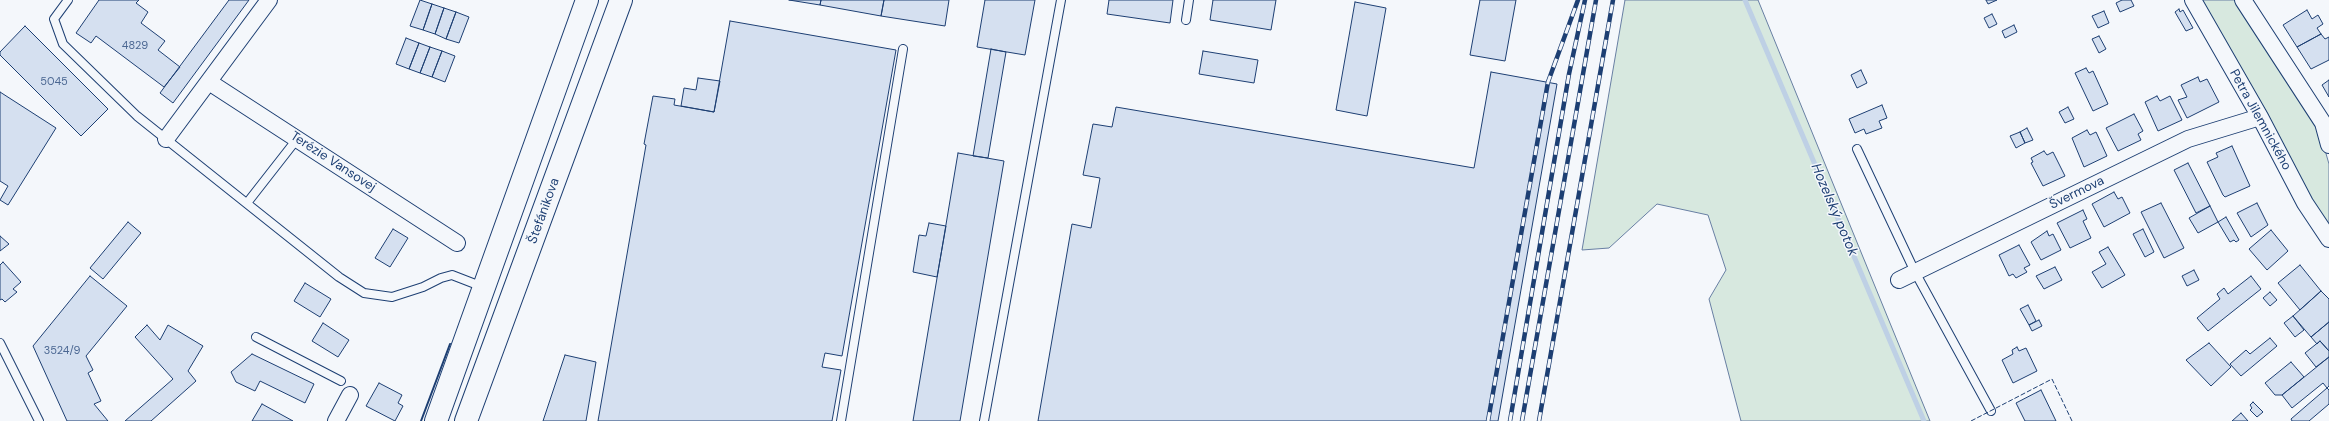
<!DOCTYPE html>
<meta charset="utf-8">
<style>
body{margin:0}
canvas{display:block;background:#f4f7fb}
</style>
<canvas width="2329" height="421"></canvas>
<script>
const g = document.querySelector('canvas').getContext('2d');
g.lineJoin = 'round';
function paint(path, color) { g.fillStyle = color; g.fill(path, 'evenodd'); }
const poly = rows => new Path2D(rows.map(r => 'M' + r).join(''));
function strokePath(path, color, width, dash) { g.strokeStyle = color; g.lineWidth = width; g.lineCap = dash ? 'butt' : 'round'; g.setLineDash(dash || []); g.stroke(path); }
function label(font, color, halo, rows, align = 'center') {
  g.font = font + ' "DM Sans",sans-serif'; g.lineWidth = 3; g.setLineDash([]); g.textBaseline = 'middle'; g.strokeStyle = halo; g.fillStyle = color; for (const [text, x, y, turn = 0] of rows) {
    g.save(); g.translate(x, y); g.rotate((+turn || 0) * Math.PI / 180); g.textAlign = isNaN(turn) ? turn : align; if (halo) g.strokeText(text, 0, 0); g.fillText(text, 0, 0); g.restore();
  }
}
const green = poly([
 [1625,0,1758,0,1930,421,1741,421,1709,299,1726,270,1708,215,1657,204,1609,248,1582,250,1625,0],
 [2201,0,2239,0,2318,126,2329,164,2329,230,2312,201,2267,113,2201,0]
]);
paint(green, '#d7e8df');
strokePath(green, '#687fa3', 1);
strokePath(poly([
 [1745,0,1924,421]
]), '#bed0e5', 5);
const building = poly([
 [99,0,139,0,136,3,148,12,141,23,165,41,158,50,180,67,164,87,96,36,91,43,76,33,99,0],
 [229,0,249,0,173,103,160,93,229,0],
 [420,0,432,4,423,30,410,26,420,0],
 [789,0,821,0,820,5,789,0],
 [821,0,884,0,881,16,820,5,821,0],
 [884,0,949,0,945,26,881,16,884,0],
 [985,0,1035,0,1025,55,977,47,985,0],
 [1109,0,1173,0,1170,23,1107,14,1109,0],
 [1213,0,1276,0,1271,30,1210,20,1213,0],
 [1480,0,1516,0,1505,61,1470,55,1480,0],
 [1986,0,1997,0,1988,4,1986,0],
 [2122,0,2131,0,2134,6,2120,12,2116,3,2122,0],
 [1355,2,1386,8,1367,116,1336,110,1355,2],
 [432,4,444,8,435,34,423,30,432,4],
 [444,8,456,12,446,39,435,34,444,8],
 [2179,9,2180,12,2183,10,2193,28,2186,31,2175,12,2179,9],
 [2307,10,2312,19,2318,15,2323,24,2317,28,2321,34,2297,47,2283,25,2307,10],
 [2104,11,2109,23,2098,28,2092,16,2104,11],
 [456,12,469,17,459,43,446,39,456,12],
 [1992,14,1997,24,1989,28,1984,18,1992,14],
 [730,21,896,50,842,356,825,353,822,367,841,370,832,421,598,421,646,145,644,144,653,96,675,99,674,105,714,112,730,21],
 [2014,25,2017,32,2005,38,2002,31,2014,25],
 [25,26,108,109,81,136,0,55,0,52,25,26],
 [2321,34,2325,39,2329,37,2329,60,2311,69,2297,47,2321,34],
 [2099,36,2106,49,2099,53,2092,39,2099,36],
 [406,38,419,43,409,69,396,64,406,38],
 [419,43,430,47,420,73,409,69,419,43],
 [430,47,442,51,432,77,420,73,430,47],
 [991,49,1006,52,988,158,973,156,991,49],
 [442,51,455,56,445,82,432,77,442,51],
 [1203,51,1258,60,1254,83,1199,74,1203,51],
 [2086,68,2089,73,2093,71,2108,104,2093,111,2075,73,2086,68],
 [1861,70,1867,83,1857,88,1851,75,1861,70],
 [1491,72,1557,84,1498,421,1038,421,1072,224,1091,228,1100,178,1083,175,1093,124,1112,127,1116,107,1474,168,1491,72],
 [2198,77,2200,82,2207,79,2219,102,2187,118,2178,100,2187,97,2181,85,2198,77],
 [698,78,720,81,714,112,681,106,684,88,696,90,698,78],
 [2329,80,2329,97,2322,85,2329,80],
 [0,92,56,128,8,205,0,200,8,186,0,181,0,92],
 [2157,96,2160,101,2170,96,2182,120,2158,131,2145,102,2157,96],
 [1882,105,1887,118,1879,121,1882,128,1866,134,1864,129,1855,133,1849,119,1882,105],
 [2068,107,2074,119,2065,123,2059,112,2068,107],
 [2134,114,2143,131,2138,134,2141,140,2118,151,2106,128,2134,114],
 [2027,128,2033,140,2025,143,2020,132,2027,128],
 [2087,130,2090,135,2096,132,2107,156,2084,167,2072,138,2087,130],
 [2020,132,2025,143,2016,148,2010,136,2020,132],
 [2232,146,2250,186,2225,197,2223,195,2207,162,2218,157,2216,153,2232,146],
 [2044,151,2047,155,2053,152,2065,176,2043,186,2031,163,2033,162,2031,158,2044,151],
 [958,153,1004,161,960,421,913,421,958,153],
 [2188,163,2210,206,2196,213,2174,170,2188,163],
 [2114,192,2118,199,2122,197,2130,213,2104,227,2092,204,2114,192],
 [2161,203,2184,248,2164,258,2141,212,2161,203],
 [2257,203,2268,225,2251,237,2237,213,2257,203],
 [2210,206,2218,222,2198,233,2189,218,2210,206],
 [2083,210,2087,219,2083,221,2091,238,2070,248,2057,223,2083,210],
 [2226,217,2239,240,2236,242,2234,240,2230,242,2218,222,2226,217],
 [128,222,141,233,103,279,90,268,128,222],
 [929,223,946,226,937,277,913,272,919,235,926,236,929,223],
 [393,229,408,238,390,267,375,258,393,229],
 [2143,229,2154,252,2145,257,2133,234,2143,229],
 [2271,230,2288,251,2267,270,2249,249,2271,230],
 [2047,231,2049,236,2053,234,2061,250,2041,260,2031,242,2047,231],
 [0,236,9,244,0,251,0,236],
 [2019,245,2030,265,2024,268,2027,272,2016,278,2013,274,2009,276,1999,255,2019,245],
 [2108,247,2125,275,2102,288,2092,272,2106,264,2099,252,2108,247],
 [3,262,21,282,13,289,17,292,5,302,2,299,0,300,0,265,3,262],
 [2300,265,2321,291,2300,310,2278,283,2300,265],
 [2055,267,2062,280,2044,289,2036,276,2055,267],
 [2194,270,2199,280,2187,286,2182,276,2194,270],
 [90,276,127,306,86,356,93,370,88,373,101,401,94,404,108,421,67,421,33,346,90,276],
 [2251,276,2261,289,2208,331,2197,318,2220,299,2217,294,2224,288,2228,294,2251,276],
 [305,283,331,299,320,317,294,301,305,283],
 [2321,291,2329,299,2329,322,2311,337,2293,316,2321,291],
 [2270,292,2277,300,2270,306,2263,298,2270,292],
 [2028,305,2036,321,2029,325,2020,309,2028,305],
 [2293,316,2304,330,2295,337,2284,323,2293,316],
 [2039,320,2042,326,2032,331,2029,325,2039,320],
 [2329,322,2329,351,2320,341,2317,344,2311,337,2329,322],
 [323,323,349,340,338,357,312,341,323,323],
 [147,325,160,340,168,325,203,346,188,371,196,381,151,421,125,421,173,379,135,337,147,325],
 [2270,338,2277,346,2241,376,2230,364,2246,350,2250,354,2270,338],
 [2320,341,2329,351,2329,357,2316,367,2305,353,2320,341],
 [2209,343,2231,367,2211,386,2186,360,2209,343],
 [2017,347,2019,351,2026,348,2037,371,2013,383,2002,360,2013,354,2012,350,2017,347],
 [252,354,314,384,305,403,260,381,255,391,236,382,231,372,252,354],
 [565,355,596,362,586,421,543,421,565,355],
 [2329,357,2329,386,2327,388,2323,383,2292,408,2282,395,2329,357],
 [2291,362,2304,377,2282,395,2275,395,2265,383,2291,362],
 [379,383,402,395,398,403,403,406,395,421,366,406,379,383],
 [2327,388,2329,390,2329,404,2309,421,2292,421,2291,419,2327,388],
 [2041,390,2056,421,2025,421,2016,403,2041,390],
 [2253,402,2263,412,2257,417,2250,410,2252,408,2250,405,2253,402],
 [262,404,293,421,252,421,262,404],
 [2241,413,2248,421,2232,421,2241,413]
]);
paint(building, '#d5e0f0');
strokePath(building, '#1d3f73', 1);
const service = poly([
 [68,0,54,19,63,44,137,116,339,277,364,293,392,297,423,287,441,278,452,275,483,287],
 [1186,20,1189,0],
 [1857,149,1915,272,1991,411],
 [247,203,297,139],
 [256,337,341,381],
 [0,343,39,421],
 [841,421,903,49],
 [984,421,1061,0]
]);
const minor = poly([
 [2193,0,2260,117,2305,203,2329,239],
 [2243,0,2323,123,2329,145],
 [209,82,457,243],
 [166,139,269,0],
 [1899,280,2188,139,2260,117],
 [336,421,350,395]
]);
const primary = poly([
 [436,421,587,0],
 [466,421,621,0]
]);
strokePath(service, '#1d3f73', 10);
strokePath(minor, '#1d3f73', 18);
strokePath(primary, '#1d3f73', 24);
strokePath(service, '#f4f7fb', 8);
strokePath(minor, '#f4f7fb', 16);
strokePath(primary, '#f4f7fb', 22);
const rail = poly([
 [1488,421,1548,82,1578,0],
 [1510,421,1569,74,1585,0],
 [1522,421,1596,0],
 [1539,421,1613,0]
]);
strokePath(rail, '#1d3f73', 4.5);
strokePath(rail, '#f4f7fb', 3, [9]);
strokePath(poly([
 [1971,421,2052,379,2072,421]
]), '#1d3f73', 1, [5, 2]);
strokePath(poly([
 [421,421,450,344]
]), '#1d3f73', 2);
label('11px', '#4b6792', null, [
 ["4829",135,46],
 ["5045",54,82],
 ["3524/9",62,351]
]);
label('13px', '#1d3f73', '#f4f7fb', [
 ["Petra Jilemnického",2260,120,61],
 ["Terézie Vansovej",333,162,33],
 ["Švermova",2077,193,-26],
 ["Štefánikova",544,211,-70]
]);
label('italic 14px', '#1d3f73', '#f4f7fb', [
 ["Hozelský potok",1834,210,67]
]);
</script>
